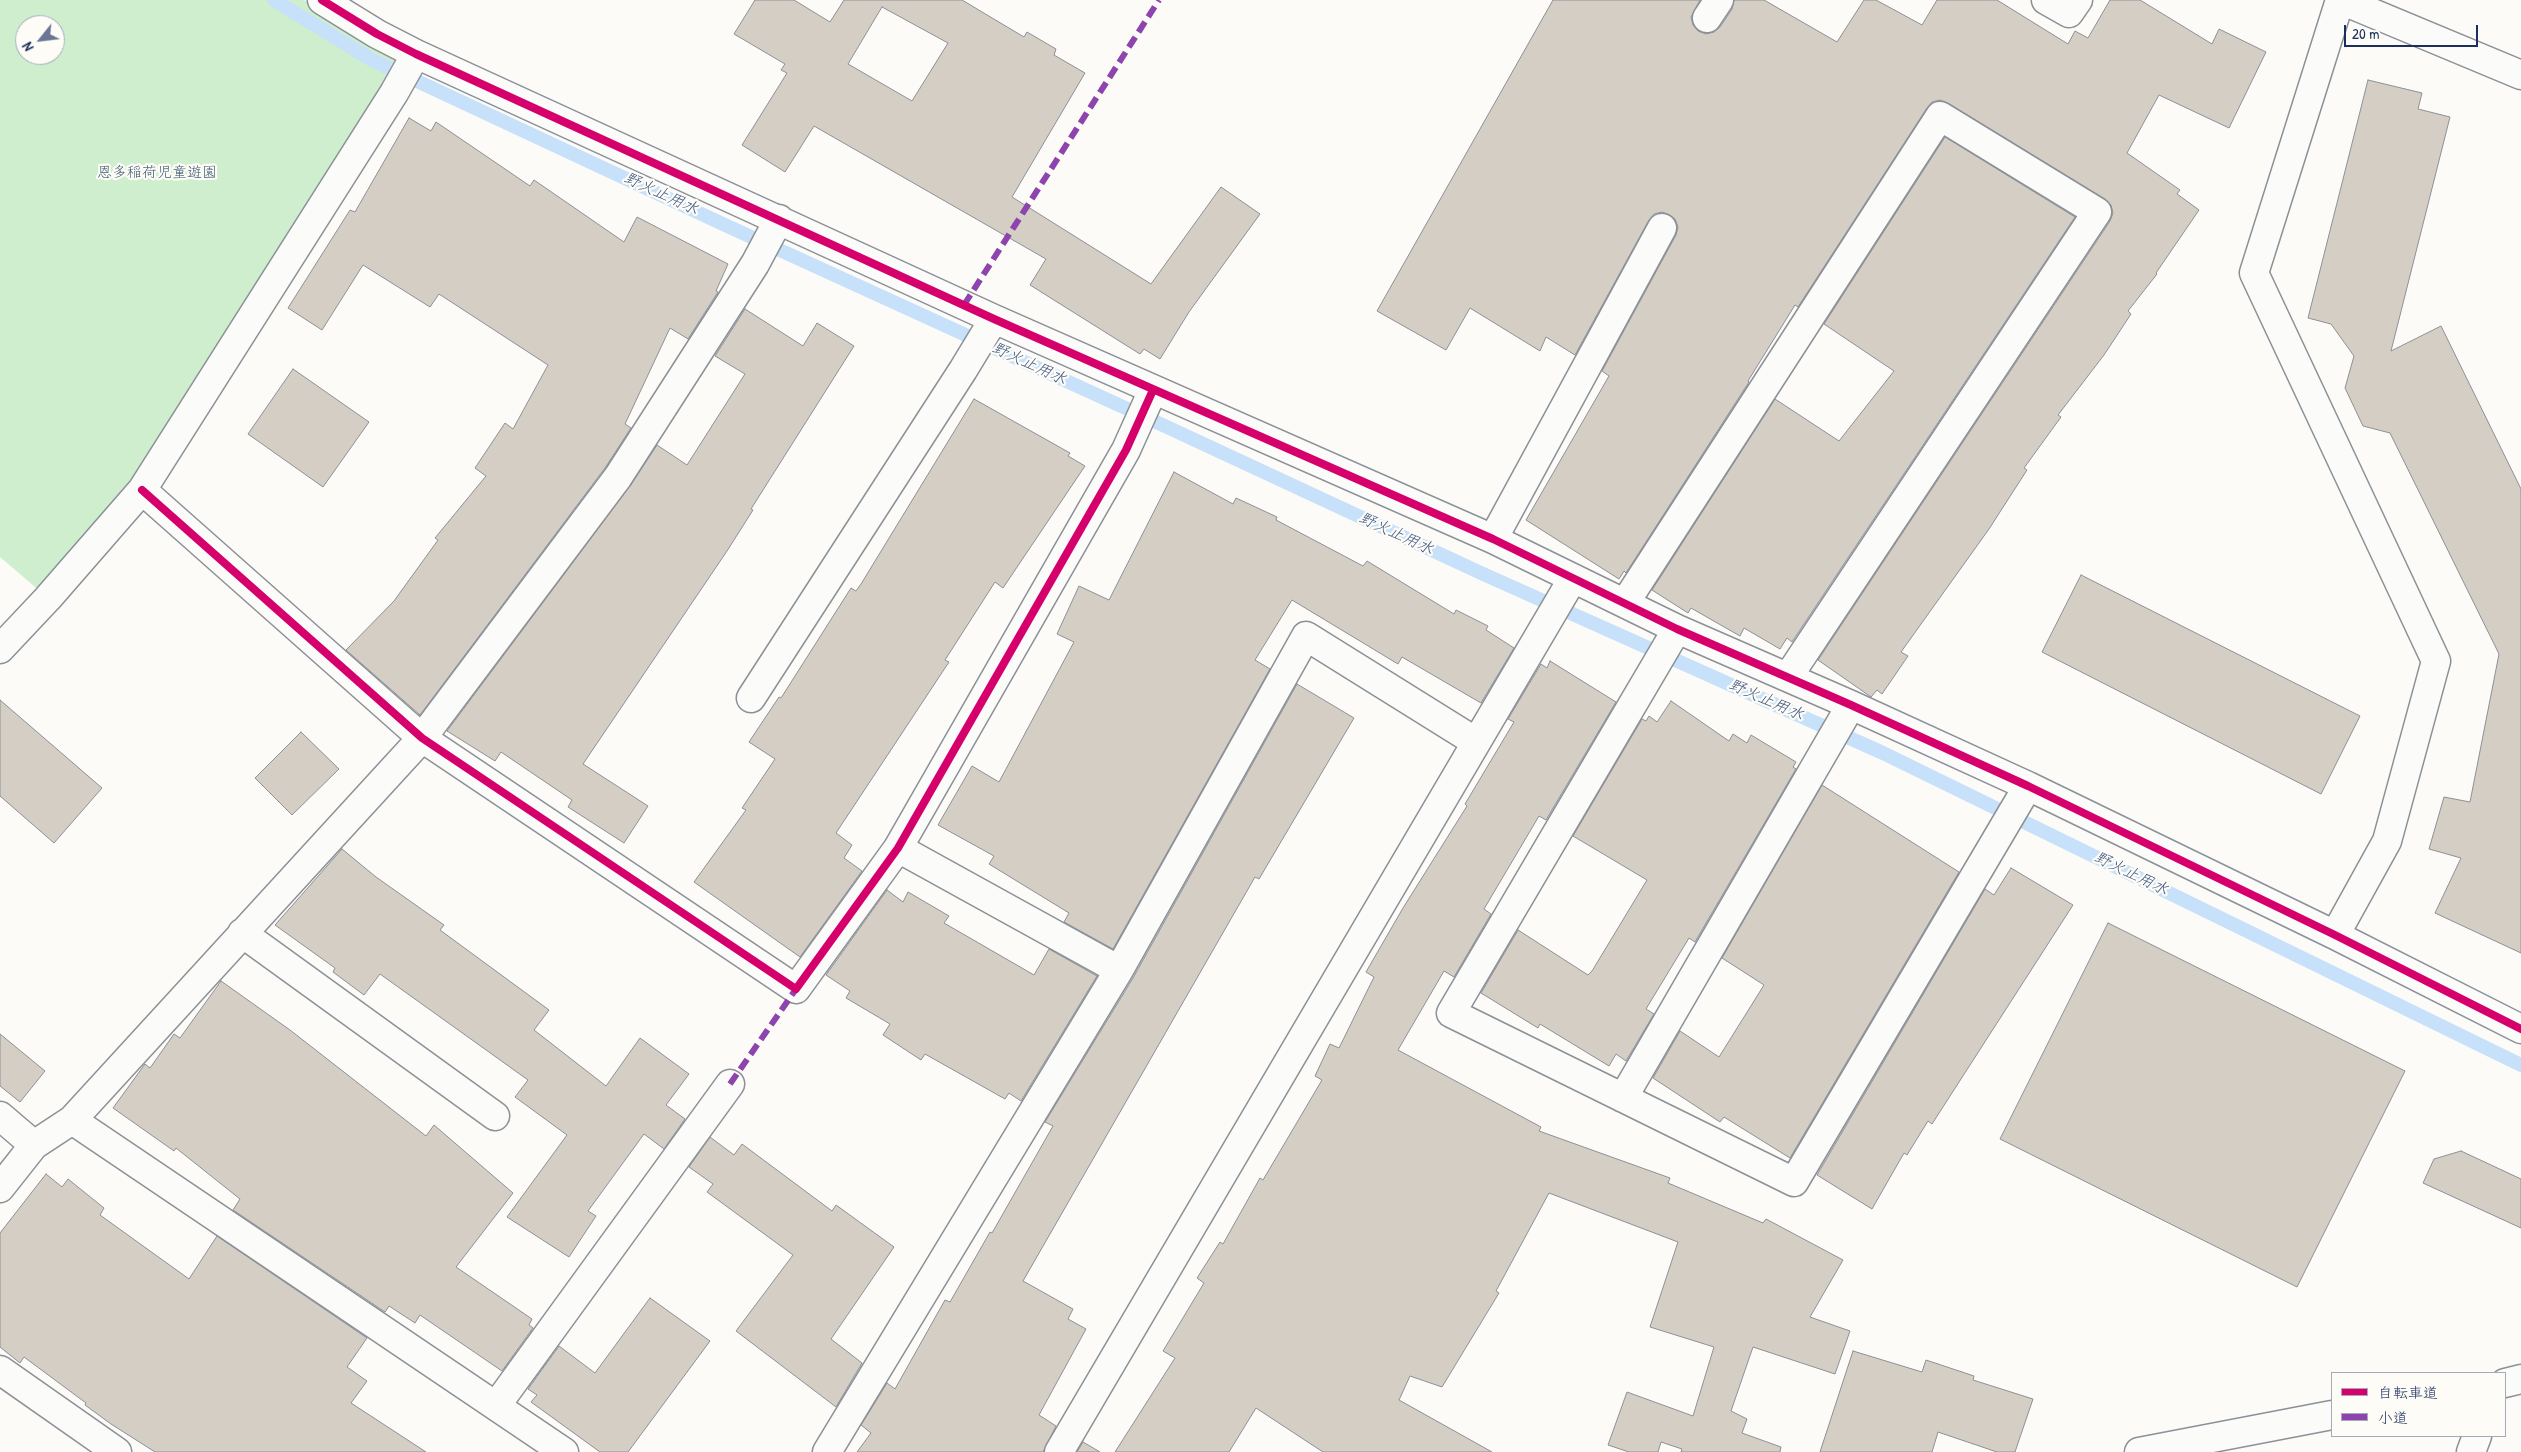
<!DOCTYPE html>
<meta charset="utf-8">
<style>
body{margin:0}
#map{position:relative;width:2521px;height:1452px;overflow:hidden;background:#fcfbf8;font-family:"Patrick Hand","Klee One",sans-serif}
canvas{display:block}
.legend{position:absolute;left:2331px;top:1372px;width:175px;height:65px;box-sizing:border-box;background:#fdfcf7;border:1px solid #a3aaba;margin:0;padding:6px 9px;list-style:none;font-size:15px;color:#1b2f5e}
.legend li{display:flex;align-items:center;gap:10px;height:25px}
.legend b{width:25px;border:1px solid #a3aaba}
.north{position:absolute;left:15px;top:15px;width:50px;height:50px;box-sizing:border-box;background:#fdfcf7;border:1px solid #a3aaba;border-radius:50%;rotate:241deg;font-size:14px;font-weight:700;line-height:20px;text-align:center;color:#1b2f5e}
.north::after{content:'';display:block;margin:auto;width:18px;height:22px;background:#6a7694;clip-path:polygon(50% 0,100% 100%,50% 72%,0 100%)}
.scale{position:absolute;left:2344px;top:25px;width:134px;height:22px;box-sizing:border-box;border:2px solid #1b2f5e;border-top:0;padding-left:6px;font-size:15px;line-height:18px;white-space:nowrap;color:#1b2f5e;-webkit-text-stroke:4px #fdfcf7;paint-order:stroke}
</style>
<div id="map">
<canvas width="2521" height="1452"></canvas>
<ul class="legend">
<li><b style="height:6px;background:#d6006c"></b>自転車道</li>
<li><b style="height:6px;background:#8e44ad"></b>小道</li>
</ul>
<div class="north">N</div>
<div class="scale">20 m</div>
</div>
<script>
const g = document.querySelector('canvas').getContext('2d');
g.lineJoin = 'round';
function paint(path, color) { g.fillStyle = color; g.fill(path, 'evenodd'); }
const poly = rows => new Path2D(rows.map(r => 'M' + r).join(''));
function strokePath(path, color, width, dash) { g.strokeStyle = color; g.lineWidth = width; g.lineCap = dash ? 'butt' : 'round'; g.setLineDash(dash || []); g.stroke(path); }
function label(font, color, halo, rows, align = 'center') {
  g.font = font + ' "Patrick Hand","Klee One",sans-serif'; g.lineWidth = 4.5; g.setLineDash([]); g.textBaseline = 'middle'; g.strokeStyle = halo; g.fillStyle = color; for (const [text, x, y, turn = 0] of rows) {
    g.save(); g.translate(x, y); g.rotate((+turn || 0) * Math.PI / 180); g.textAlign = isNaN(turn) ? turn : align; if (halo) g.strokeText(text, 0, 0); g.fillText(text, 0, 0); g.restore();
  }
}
paint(poly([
 [0,0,304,0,412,64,142,490,48,598,0,557],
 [25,25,55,25,55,55,25,55]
]), '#ceeecd');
strokePath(poly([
 [274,0,372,60,725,225,1167,427,1481,573,1883,753,2521,1065]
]), '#c6e1f9', 14);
const building = poly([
 [755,0,794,0,830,22,844,0,962,0,1024,37,1027,32,1056,49,1054,55,1085,73,1012,197,1151,284,1221,187,1260,214,1189,312,1160,359,1144,349,1140,354,1030,285,1046,259,814,126,785,172,742,145,787,73,781,70,785,64,734,34,755,0],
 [882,7,948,43,912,101,848,64,882,7],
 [1553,0,1700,0,1691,17,1693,25,1698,31,1706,34,1714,32,1720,27,1732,9,1734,0,1764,0,1837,42,1864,0,1876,0,1922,25,1937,0,1997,0,2068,44,2075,31,2088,38,2110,0,2140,0,2212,44,2219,29,2266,52,2229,128,2159,95,2127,153,2180,190,2177,194,2199,210,2156,273,2157,274,2128,311,2131,314,2104,355,2058,415,2061,417,2024,468,2027,470,1989,529,1901,652,1908,656,1882,694,1877,690,1871,697,1818,660,2110,221,2113,213,2111,205,2105,199,1948,103,1940,100,1932,102,1927,108,1798,307,1795,305,1748,381,1749,382,1626,573,1624,571,1619,579,1526,520,1609,376,1602,371,1676,235,1678,227,1675,219,1670,215,1662,212,1654,214,1649,220,1575,355,1546,337,1540,351,1470,308,1446,350,1377,311,1553,0],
 [2368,80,2422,93,2418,109,2450,117,2391,351,2441,326,2521,489,2521,953,2435,913,2461,858,2429,849,2444,797,2470,802,2499,654,2390,433,2363,426,2345,388,2354,356,2331,324,2308,318,2368,80],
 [409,118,431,131,436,122,530,186,534,180,624,242,637,217,728,264,716,291,718,292,688,339,670,328,625,424,631,428,605,468,420,715,346,650,394,601,438,540,435,538,486,476,475,468,505,423,513,429,548,365,439,294,430,307,363,265,322,330,288,308,350,210,355,212,409,118],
 [1945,137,2075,217,1792,642,1787,638,1780,649,1744,628,1740,636,1691,608,1688,613,1652,590,1775,399,1839,441,1894,371,1824,324,1945,137],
 [745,309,803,346,817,323,854,346,751,509,753,510,727,551,583,764,648,806,624,843,568,807,572,800,501,752,495,761,447,731,630,486,657,445,687,465,745,374,715,356,745,309],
 [293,369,369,422,323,487,248,434,293,369],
 [974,399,1070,453,1068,456,1085,466,1003,588,995,582,945,660,949,662,836,833,852,845,844,858,862,871,800,957,694,882,746,810,742,808,775,759,749,742,779,697,781,698,851,588,856,591,861,584,974,399],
 [1174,472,1233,504,1236,498,1277,517,1276,520,1363,566,1367,561,1454,614,1456,610,1488,626,1486,630,1514,648,1481,703,1402,657,1398,664,1292,600,1255,660,1270,669,1113,949,1064,922,1069,913,989,864,994,856,938,825,972,766,999,782,1074,642,1057,634,1079,586,1109,600,1174,472],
 [2081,575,2360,716,2321,794,2042,652,2081,575],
 [1550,661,1616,702,1546,820,1539,816,1484,909,1491,914,1454,977,1444,971,1398,1050,1541,1127,1539,1131,1670,1178,1668,1183,1763,1223,1766,1219,1843,1260,1810,1317,1850,1331,1835,1374,1753,1347,1731,1411,1747,1419,1742,1433,1781,1447,1780,1452,1681,1452,1682,1449,1661,1442,1658,1452,1629,1452,1608,1445,1627,1392,1693,1416,1714,1347,1650,1327,1678,1242,1549,1193,1496,1291,1499,1293,1442,1387,1410,1376,1399,1400,1492,1452,1323,1452,1256,1408,1229,1452,1115,1452,1175,1358,1163,1351,1204,1283,1197,1278,1220,1242,1223,1244,1260,1178,1263,1180,1322,1080,1315,1076,1330,1044,1339,1048,1374,977,1366,972,1403,908,1467,806,1465,804,1514,722,1508,719,1541,664,1547,668,1550,661],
 [1297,684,1354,718,1259,879,1255,877,1023,1281,1073,1309,1068,1319,1086,1329,1039,1415,1056,1426,1043,1452,857,1452,871,1433,861,1425,887,1383,895,1389,945,1300,950,1302,990,1232,992,1233,1053,1126,1045,1122,1133,978,1297,684],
 [0,700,102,788,54,843,0,796,0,700],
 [1671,701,1729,741,1733,734,1747,743,1751,735,1796,762,1793,767,1796,769,1695,942,1689,938,1646,1009,1654,1014,1626,1061,1616,1054,1609,1066,1540,1024,1538,1028,1481,993,1518,930,1588,975,1592,971,1647,880,1573,836,1642,719,1646,721,1649,716,1657,722,1671,701],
 [301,732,339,769,292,815,255,778,301,732],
 [1822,785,1959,872,1790,1158,1724,1117,1720,1122,1653,1078,1680,1031,1719,1057,1764,985,1722,958,1822,785],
 [342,849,376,877,444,925,440,930,549,1010,534,1030,606,1086,640,1038,689,1074,666,1105,685,1119,664,1149,644,1134,588,1211,596,1216,569,1257,507,1217,567,1135,515,1097,528,1080,380,974,364,995,333,972,335,968,275,925,342,849],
 [2011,868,2073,905,1932,1124,1928,1121,1907,1155,1904,1153,1872,1209,1817,1175,1985,889,1994,895,2011,868],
 [887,890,903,902,908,892,949,916,944,923,1034,975,1049,949,1097,976,1021,1101,1009,1093,1005,1099,925,1054,921,1060,883,1035,890,1024,846,998,850,991,826,975,887,890],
 [2108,923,2405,1071,2297,1287,2000,1139,2108,923],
 [221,981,290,1030,426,1136,434,1125,513,1193,456,1267,532,1319,529,1325,533,1328,502,1371,420,1315,415,1323,389,1306,385,1312,233,1210,240,1199,176,1148,174,1151,113,1108,145,1064,150,1068,174,1034,180,1038,221,981],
 [0,1034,45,1071,20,1102,0,1086,0,1034],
 [710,1137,734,1155,742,1144,832,1211,836,1205,894,1247,831,1339,862,1363,836,1407,736,1331,793,1255,707,1192,713,1184,689,1167,710,1137],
 [2461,1151,2521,1179,2521,1228,2423,1183,2434,1159,2461,1151],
 [46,1174,62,1187,68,1179,104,1208,100,1215,189,1279,217,1236,367,1338,347,1367,367,1381,351,1403,426,1452,155,1452,111,1424,85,1405,86,1403,24,1357,20,1363,0,1347,0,1233,46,1174],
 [650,1298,710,1341,628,1452,600,1452,531,1402,537,1395,528,1389,559,1346,595,1373,650,1298],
 [1853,1351,1922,1372,1926,1360,1974,1376,1973,1380,2033,1399,2015,1452,1997,1452,1938,1432,1932,1452,1820,1452,1853,1351],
 [1083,1442,1100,1452,1077,1452,1083,1442]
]);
paint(building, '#d4cec4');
strokePath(building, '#8c9097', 1);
const minor = poly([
 [322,0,377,34,416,54,994,319,1493,539,1677,629,1851,705,2028,786,2335,935,2521,1029],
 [2046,0,2069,13,2078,0],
 [2341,0,2521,75],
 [1707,18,1719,0],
 [142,490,422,738,796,989,898,848,1126,450,1153,390],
 [1493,539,1662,228],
 [1625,603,1940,116,2097,212,1788,677],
 [1677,629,1451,1013,1794,1182,2028,786],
 [0,649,48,598,142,490,394,93,416,54],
 [751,698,963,370,994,319],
 [242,933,495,1116],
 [2335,935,2387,841,2436,661,2254,273,2340,0],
 [1119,970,1306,636,1476,742],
 [1623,1098,1851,705],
 [0,1116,34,1145],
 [72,1120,564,1452],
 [0,1188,34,1145,72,1120,422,738,618,477,755,264,779,219],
 [0,1370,117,1452],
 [2505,1383,2521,1379],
 [496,1406,730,1084],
 [827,1452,1119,970,898,848],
 [1059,1452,1573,578],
 [2139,1452,2332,1415],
 [2471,1452,2477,1436]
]);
strokePath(minor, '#8c9097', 31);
strokePath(minor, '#fbfbf9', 28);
strokePath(poly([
 [964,305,1159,0],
 [730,1084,796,989]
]), '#8e44ad', 6, [12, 6]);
strokePath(poly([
 [322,0,377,34,416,54,994,319,1493,539,1677,629,1851,705,2028,786,2335,935,2521,1029],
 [142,490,422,738,796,989,898,848,1126,450,1153,390]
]), '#d6006c', 8);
label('15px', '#3e5c71', '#fdfcf7', [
 ["恩多稲荷児童遊園",157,173]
]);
label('italic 16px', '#405985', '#fdfcf7', [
 ["野火止用水",661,194,25],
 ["野火止用水",1029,364,25],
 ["野火止用水",1396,534,25],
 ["野火止用水",1766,700,24],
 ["野火止用水",2131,874,26]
]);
</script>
